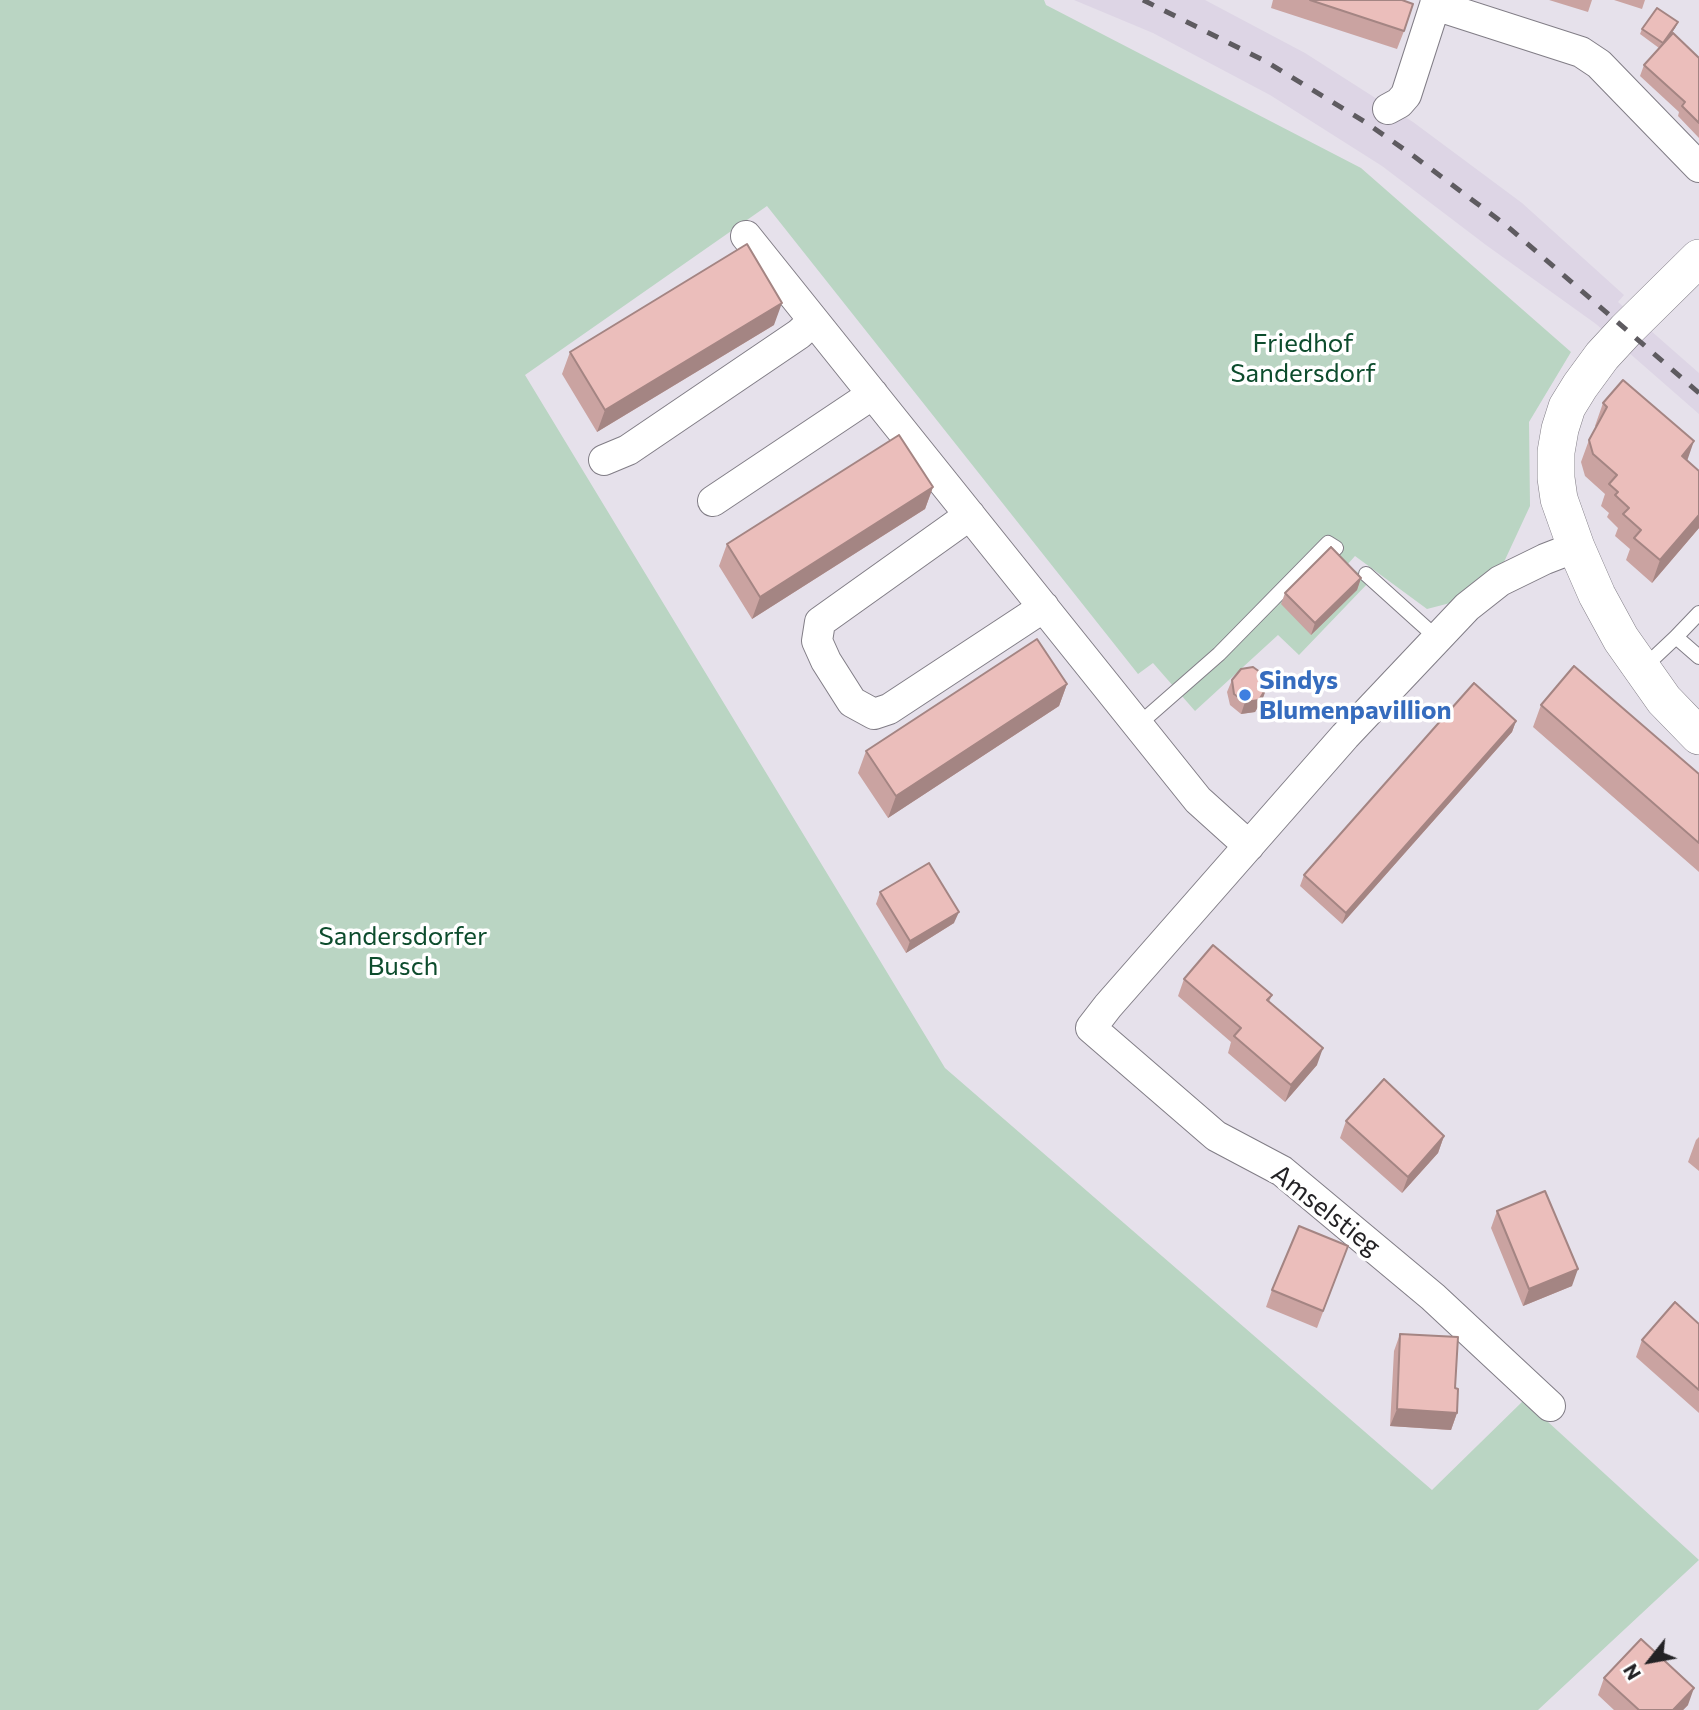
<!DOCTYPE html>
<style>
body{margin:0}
#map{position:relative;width:1699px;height:1710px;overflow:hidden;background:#e6e1eb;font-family:Commissioner,sans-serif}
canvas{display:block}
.north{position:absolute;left:1615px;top:1626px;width:70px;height:70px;-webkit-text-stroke:5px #fff;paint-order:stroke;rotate:239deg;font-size:19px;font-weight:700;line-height:28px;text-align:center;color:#232225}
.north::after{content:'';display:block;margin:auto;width:24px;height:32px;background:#232225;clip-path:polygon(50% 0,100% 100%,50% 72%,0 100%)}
</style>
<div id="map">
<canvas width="1699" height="1710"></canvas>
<div class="north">N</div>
</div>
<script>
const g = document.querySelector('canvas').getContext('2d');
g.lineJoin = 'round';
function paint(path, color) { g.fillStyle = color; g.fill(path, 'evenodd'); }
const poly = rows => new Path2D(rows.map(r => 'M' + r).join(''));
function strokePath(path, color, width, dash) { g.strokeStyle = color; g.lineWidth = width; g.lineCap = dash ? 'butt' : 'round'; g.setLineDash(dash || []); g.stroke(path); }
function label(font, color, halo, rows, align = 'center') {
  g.font = font + ' Commissioner,sans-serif'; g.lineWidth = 7; g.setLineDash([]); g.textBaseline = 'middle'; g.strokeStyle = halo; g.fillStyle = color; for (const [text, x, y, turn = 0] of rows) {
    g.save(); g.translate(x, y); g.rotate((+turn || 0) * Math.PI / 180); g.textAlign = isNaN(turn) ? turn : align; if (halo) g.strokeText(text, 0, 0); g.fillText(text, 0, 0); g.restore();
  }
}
paint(poly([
 [1074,0,1205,0,1305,53,1413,122,1522,203,1624,295,1618,302,1699,373,1699,414,1596,324,1486,245,1382,166,1270,95,1153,33]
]), '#ddd5e5');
paint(poly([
 [0,0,1044,0,1046,5,1361,168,1571,352,1529,422,1530,506,1504,562,1454,602,1427,609,1355,556,1347,565,1370,581,1299,655,1278,635,1195,711,1153,663,1138,674,767,206,525,375,945,1068,1432,1490,1524,1400,1699,1560,1538,1710,0,1710]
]), '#bad5c3');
const service = poly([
 [1366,574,1437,638],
 [1676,637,1699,613],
 [1642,669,1676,637,1699,657],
 [1138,725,1219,654,1328,543,1336,548]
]);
const minor = poly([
 [1436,0,1435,5,1581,52,1599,64,1699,167],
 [1388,109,1399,103,1406,95,1435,5],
 [746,236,1198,800,1249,846],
 [604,460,628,450,799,334,813,321],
 [713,501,873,394],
 [970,515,820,622,817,641,826,661,852,702,874,714,889,709,1044,607],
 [1550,1406,1433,1297,1282,1171,1216,1136,1091,1028,1108,1006,1345,736,1467,607,1500,581,1545,559,1576,547]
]);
const tertiary = poly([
 [1699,258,1626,330,1602,356,1580,386,1567,407,1560,429,1556,452,1556,478,1559,499,1576,547,1597,595,1621,639,1664,700,1699,736]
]);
strokePath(service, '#817d86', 16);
strokePath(minor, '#817d86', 32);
strokePath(tertiary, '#817d86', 38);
strokePath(service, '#fff', 14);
strokePath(minor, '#fff', 30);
strokePath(tertiary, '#fff', 37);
strokePath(poly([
 [1143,0,1265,61,1365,122,1415,157,1507,226,1699,393]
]), '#5e5b60', 5, [12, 12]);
paint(poly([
 [1273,0,1402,0,1404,31,1397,49,1271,8],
 [1549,0,1592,0,1588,12],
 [1614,0,1645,0,1642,9],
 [1678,22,1675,28,1668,39,1699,58,1699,138,1678,116,1679,112,1640,76,1644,65,1659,48,1640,34,1642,29],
 [774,325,597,432,562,374,570,352],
 [1603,403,1687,461,1699,471,1699,528,1652,583,1626,560,1630,549,1615,536,1618,528,1607,517,1609,513,1601,506,1605,494,1585,476,1581,462,1589,440,1596,427,1595,426],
 [933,487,925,509,752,619,719,566,727,544],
 [1361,578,1357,590,1311,635,1281,604,1285,593],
 [1232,680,1263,698,1255,712,1241,714,1230,705,1227,692],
 [1067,684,1059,706,888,818,858,773,866,751],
 [1541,705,1699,774,1699,872,1533,727],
 [1516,721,1512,732,1342,924,1300,886,1304,875],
 [880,892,954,923,906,953,876,904],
 [1184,979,1272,995,1269,1002,1317,1065,1285,1102,1228,1053,1231,1042,1178,996],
 [1346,1121,1444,1136,1438,1153,1402,1193,1340,1138],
 [1699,1137,1699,1171,1688,1162,1696,1140],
 [1497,1211,1572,1286,1523,1306,1491,1228],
 [1348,1246,1317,1328,1266,1307,1272,1290],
 [1699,1324,1699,1413,1636,1357,1642,1340],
 [1400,1334,1455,1388,1457,1413,1451,1430,1390,1426,1394,1351],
 [1604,1678,1688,1705,1683,1710,1614,1710,1598,1695]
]), '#caa3a1');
paint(poly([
 [1678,22,1675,28,1661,49,1663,43],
 [782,303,774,325,597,432,605,410],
 [1694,441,1686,464,1682,456],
 [933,487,925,509,752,619,760,597],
 [1699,515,1699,528,1652,583,1660,560],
 [1361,578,1357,590,1311,635,1315,623],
 [1067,684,1059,706,888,818,896,796],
 [1267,687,1263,698,1255,712,1241,714,1245,702],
 [1516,721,1512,732,1342,924,1346,913],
 [959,912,954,923,906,953,910,941],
 [1323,1048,1317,1065,1285,1102,1291,1085],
 [1444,1136,1438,1153,1402,1193,1408,1177],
 [1578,1269,1572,1286,1523,1306,1529,1289],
 [1397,1409,1457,1413,1451,1430,1390,1426],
 [1694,1688,1688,1705,1683,1710,1673,1710]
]), '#a48583');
const building = poly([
 [1310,0,1402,0,1413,4,1404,31,1310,0],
 [1657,8,1678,22,1663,43,1642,29,1657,8],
 [1673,33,1699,58,1699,123,1682,106,1685,102,1644,65,1673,33],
 [747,244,782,303,605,410,570,352,747,244],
 [1623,380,1694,441,1682,456,1699,471,1699,515,1660,560,1634,538,1641,530,1623,514,1629,508,1615,495,1618,492,1609,484,1617,475,1593,454,1589,440,1607,407,1603,403,1623,380],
 [899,435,933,487,760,597,727,544,899,435],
 [1331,547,1361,578,1315,623,1285,593,1331,547],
 [1037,639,1067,684,896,796,866,751,1037,639],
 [1574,666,1699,774,1699,843,1541,705,1574,666],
 [1253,667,1264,675,1267,687,1259,700,1245,702,1234,694,1232,680,1241,669,1253,667],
 [1474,683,1516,721,1346,913,1304,875,1474,683],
 [929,863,959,912,910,941,880,892,929,863],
 [1213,945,1272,995,1267,1000,1323,1048,1291,1085,1234,1036,1241,1028,1184,979,1213,945],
 [1384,1079,1444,1136,1408,1177,1346,1121,1384,1079],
 [1545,1191,1578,1269,1529,1289,1497,1211,1545,1191],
 [1299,1226,1348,1246,1323,1311,1272,1290,1299,1226],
 [1675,1302,1699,1324,1699,1390,1642,1340,1675,1302],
 [1400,1334,1458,1337,1455,1388,1458,1389,1457,1413,1397,1409,1400,1334],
 [1641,1639,1694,1688,1673,1710,1639,1710,1604,1678,1641,1639]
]);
paint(building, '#ebbebb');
strokePath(building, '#a48583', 2);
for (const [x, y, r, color] of [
 [1245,695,7,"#3f7fe0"]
]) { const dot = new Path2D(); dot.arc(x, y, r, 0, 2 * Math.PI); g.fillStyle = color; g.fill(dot); strokePath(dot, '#fff', 2.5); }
label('26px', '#0d4c2d', '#fff', [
 ["Friedhof",1303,343],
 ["Sandersdorf",1303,373],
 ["Sandersdorfer",403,936],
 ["Busch",403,966]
]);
label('bold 26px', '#366cbe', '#fff', [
 ["Sindys",1259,680],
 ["Blumenpavillion",1259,710]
], 'left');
label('26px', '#232225', '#fff', [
 ["Amselstieg",1326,1210,38]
]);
</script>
